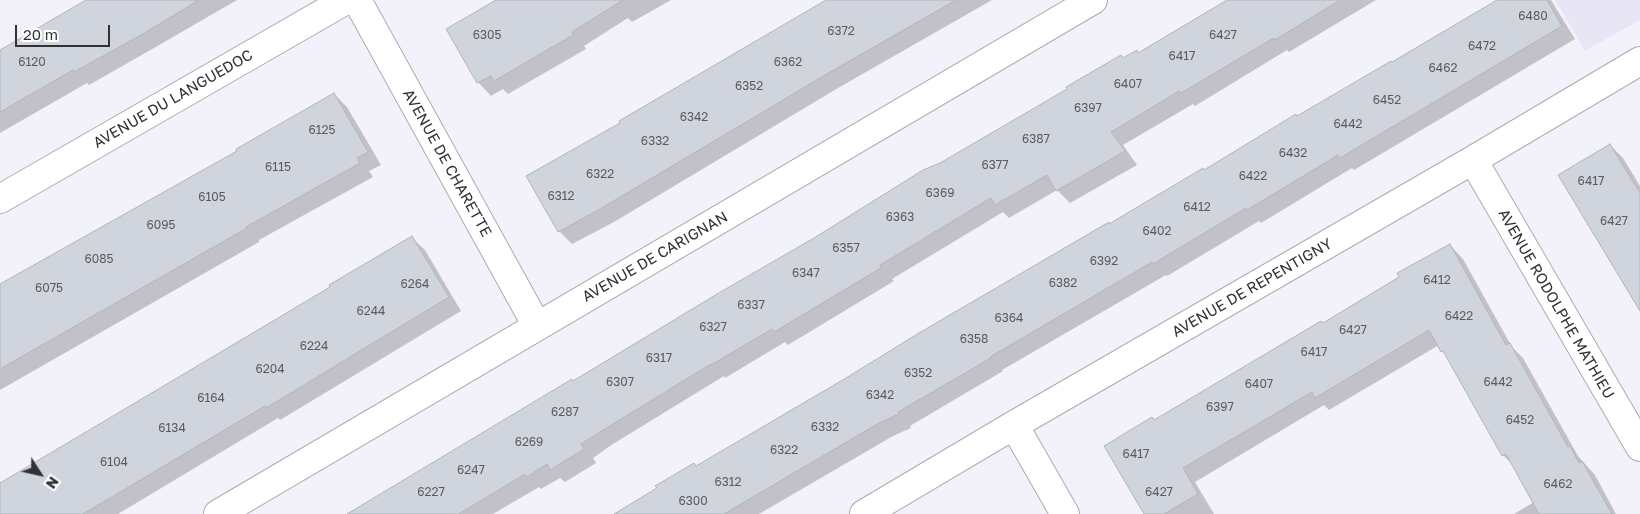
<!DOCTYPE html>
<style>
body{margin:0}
#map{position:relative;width:1640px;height:514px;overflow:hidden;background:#f3f2fb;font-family:"Golos Text",sans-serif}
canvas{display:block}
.north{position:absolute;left:15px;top:449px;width:50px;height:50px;-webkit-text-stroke:4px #fff;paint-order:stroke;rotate:125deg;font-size:14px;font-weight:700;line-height:20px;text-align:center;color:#323135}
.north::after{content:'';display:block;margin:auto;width:18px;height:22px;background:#323135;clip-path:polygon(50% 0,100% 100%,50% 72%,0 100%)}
.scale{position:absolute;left:15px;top:25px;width:95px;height:22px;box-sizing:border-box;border:2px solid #323135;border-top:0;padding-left:6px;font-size:15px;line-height:18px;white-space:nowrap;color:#323135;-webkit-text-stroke:4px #fff;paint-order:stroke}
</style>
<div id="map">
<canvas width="1640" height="514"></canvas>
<div class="north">N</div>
<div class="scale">20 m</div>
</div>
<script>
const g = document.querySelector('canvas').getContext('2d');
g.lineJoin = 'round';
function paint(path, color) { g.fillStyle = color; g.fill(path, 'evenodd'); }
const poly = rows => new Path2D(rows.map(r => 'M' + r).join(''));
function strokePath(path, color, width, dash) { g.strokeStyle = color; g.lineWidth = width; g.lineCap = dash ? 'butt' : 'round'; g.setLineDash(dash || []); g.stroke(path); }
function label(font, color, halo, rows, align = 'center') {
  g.font = font + ' "Golos Text",sans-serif'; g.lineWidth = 4.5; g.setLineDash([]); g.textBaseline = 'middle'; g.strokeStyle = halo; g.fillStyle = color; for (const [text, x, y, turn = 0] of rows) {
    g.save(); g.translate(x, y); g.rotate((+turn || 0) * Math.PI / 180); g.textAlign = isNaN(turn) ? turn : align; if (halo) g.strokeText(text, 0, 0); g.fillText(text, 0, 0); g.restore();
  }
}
paint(poly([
 [1555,0,1640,0,1640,20,1585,51]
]), '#e8e5f5');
paint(poly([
 [89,0,237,0,154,48,89,85,87,83,0,133,0,51],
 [499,0,671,0,632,22,628,18,584,46,586,49,508,94,503,89,491,96,478,82],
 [829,0,992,0,838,88,614,222,572,244,559,231,622,123],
 [1231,0,1376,0,1289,52,1287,50,1195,106,1193,104,1123,145,1137,165,1070,203,1057,190,1009,218,1003,212,892,279,894,281,788,345,785,342,725,378,724,376,613,444,593,458,596,463,565,482,560,478,541,489,539,487,493,514,349,514,941,164,1123,60,1139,54],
 [1499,0,1551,0,1575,39,1354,170,1352,168,1261,223,1259,221,1167,276,1166,275,1002,370,1003,371,910,426,911,428,893,436,759,514,616,514,1110,225,1392,64],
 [334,94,347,107,381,165,369,171,373,177,259,240,259,242,0,390,0,286,238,151],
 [1610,145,1623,158,1640,186,1640,309],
 [411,237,425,250,461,311,280,420,278,418,118,514,0,514,0,484,274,322],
 [1450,245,1463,259,1512,347,1523,358,1578,456,1595,475,1616,514,1514,514,1534,502,1514,466,1503,455,1448,357,1439,345,1329,410,1324,405,1195,482,1214,514,1145,514,1155,421,1401,278]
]), '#0003');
const building = poly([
 [86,0,199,0,141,35,74,72,73,70,0,112,0,50,86,0],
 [496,0,623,0,572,32,573,35,494,81,491,76,477,83,446,29,496,0],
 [826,0,956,0,825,75,600,209,558,232,526,176,620,123,619,121,826,0],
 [1227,0,1340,0,1275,40,1274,38,1181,93,1179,91,1111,132,1125,151,1056,191,1047,175,995,205,991,198,880,265,881,268,774,332,772,329,711,365,711,364,600,432,581,444,584,449,550,470,547,464,527,477,525,474,459,514,347,514,572,379,573,381,717,294,814,238,923,170,940,163,1067,89,1066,87,1121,55,1123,58,1137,50,1138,53,1227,0],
 [1497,0,1547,0,1562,26,1340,158,1338,155,1247,210,1246,208,1153,264,1152,262,990,357,991,358,898,412,899,414,879,423,724,514,614,514,657,488,655,486,694,463,696,466,846,378,919,333,1109,222,1109,224,1203,168,1204,170,1296,114,1297,116,1391,61,1392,62,1497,0],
 [334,93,368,152,357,158,360,163,246,227,247,228,0,369,0,284,237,151,236,149,334,93],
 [1610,144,1640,193,1640,311,1558,175,1610,144],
 [412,236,449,297,266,408,265,406,83,514,0,514,0,483,273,321,330,287,329,285,412,236],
 [1450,244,1506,345,1510,343,1568,447,1570,446,1579,463,1582,461,1612,514,1539,514,1506,454,1502,456,1443,351,1441,352,1429,330,1315,398,1312,392,1183,468,1198,494,1164,514,1144,514,1104,446,1152,417,1154,420,1321,321,1323,323,1399,277,1397,273,1450,244]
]);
paint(building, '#d0d4dc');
strokePath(building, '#b1b4bc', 1);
const minor = poly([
 [357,0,537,326],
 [1473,160,1640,447],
 [0,199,346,0],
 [1014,425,1065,514],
 [218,514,1093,0],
 [864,514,1014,425,1473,160,1640,61]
]);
strokePath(minor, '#acabb3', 30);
strokePath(minor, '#fff', 28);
label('12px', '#5a5a5f', null, [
 ["6480",1533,16],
 ["6372",841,31],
 ["6305",487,35],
 ["6427",1223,35],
 ["6472",1482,46],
 ["6417",1182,56],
 ["6120",32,62],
 ["6362",788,62],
 ["6462",1443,68],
 ["6407",1128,84],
 ["6352",749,86],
 ["6452",1387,100],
 ["6397",1088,108],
 ["6342",694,117],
 ["6442",1348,124],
 ["6125",322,130],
 ["6387",1036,139],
 ["6332",655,141],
 ["6432",1293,153],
 ["6377",995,165],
 ["6115",278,167],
 ["6322",600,174],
 ["6422",1253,176],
 ["6417",1591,181],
 ["6369",940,193],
 ["6312",561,196],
 ["6105",212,197],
 ["6412",1197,207],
 ["6363",900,217],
 ["6427",1614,221],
 ["6095",161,225],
 ["6402",1157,231],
 ["6357",846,248],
 ["6085",99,259],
 ["6392",1104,261],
 ["6347",806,273],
 ["6412",1437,280],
 ["6382",1063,283],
 ["6264",415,284],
 ["6075",49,288],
 ["6337",751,305],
 ["6244",371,311],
 ["6422",1459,316],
 ["6364",1009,318],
 ["6327",713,327],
 ["6427",1353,330],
 ["6358",974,339],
 ["6224",314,346],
 ["6417",1314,352],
 ["6317",659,358],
 ["6204",270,369],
 ["6352",918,373],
 ["6307",620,382],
 ["6442",1498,382],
 ["6407",1259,384],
 ["6342",880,395],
 ["6164",211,398],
 ["6397",1220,407],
 ["6287",565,412],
 ["6452",1520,420],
 ["6332",825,427],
 ["6134",172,428],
 ["6269",529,442],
 ["6322",784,450],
 ["6417",1136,454],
 ["6104",114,462],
 ["6247",471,470],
 ["6312",728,482],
 ["6462",1558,484],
 ["6227",431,492],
 ["6427",1159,492],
 ["6300",693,501]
]);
label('15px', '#323135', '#fff', [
 ["AVENUE DU LANGUEDOC",173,99,-30],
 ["AVENUE DE CHARETTE",447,163,61],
 ["AVENUE DE CARIGNAN",655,257,-30],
 ["AVENUE DE REPENTIGNY",1252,288,-30],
 ["AVENUE RODOLPHE MATHIEU",1556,304,60]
]);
</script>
